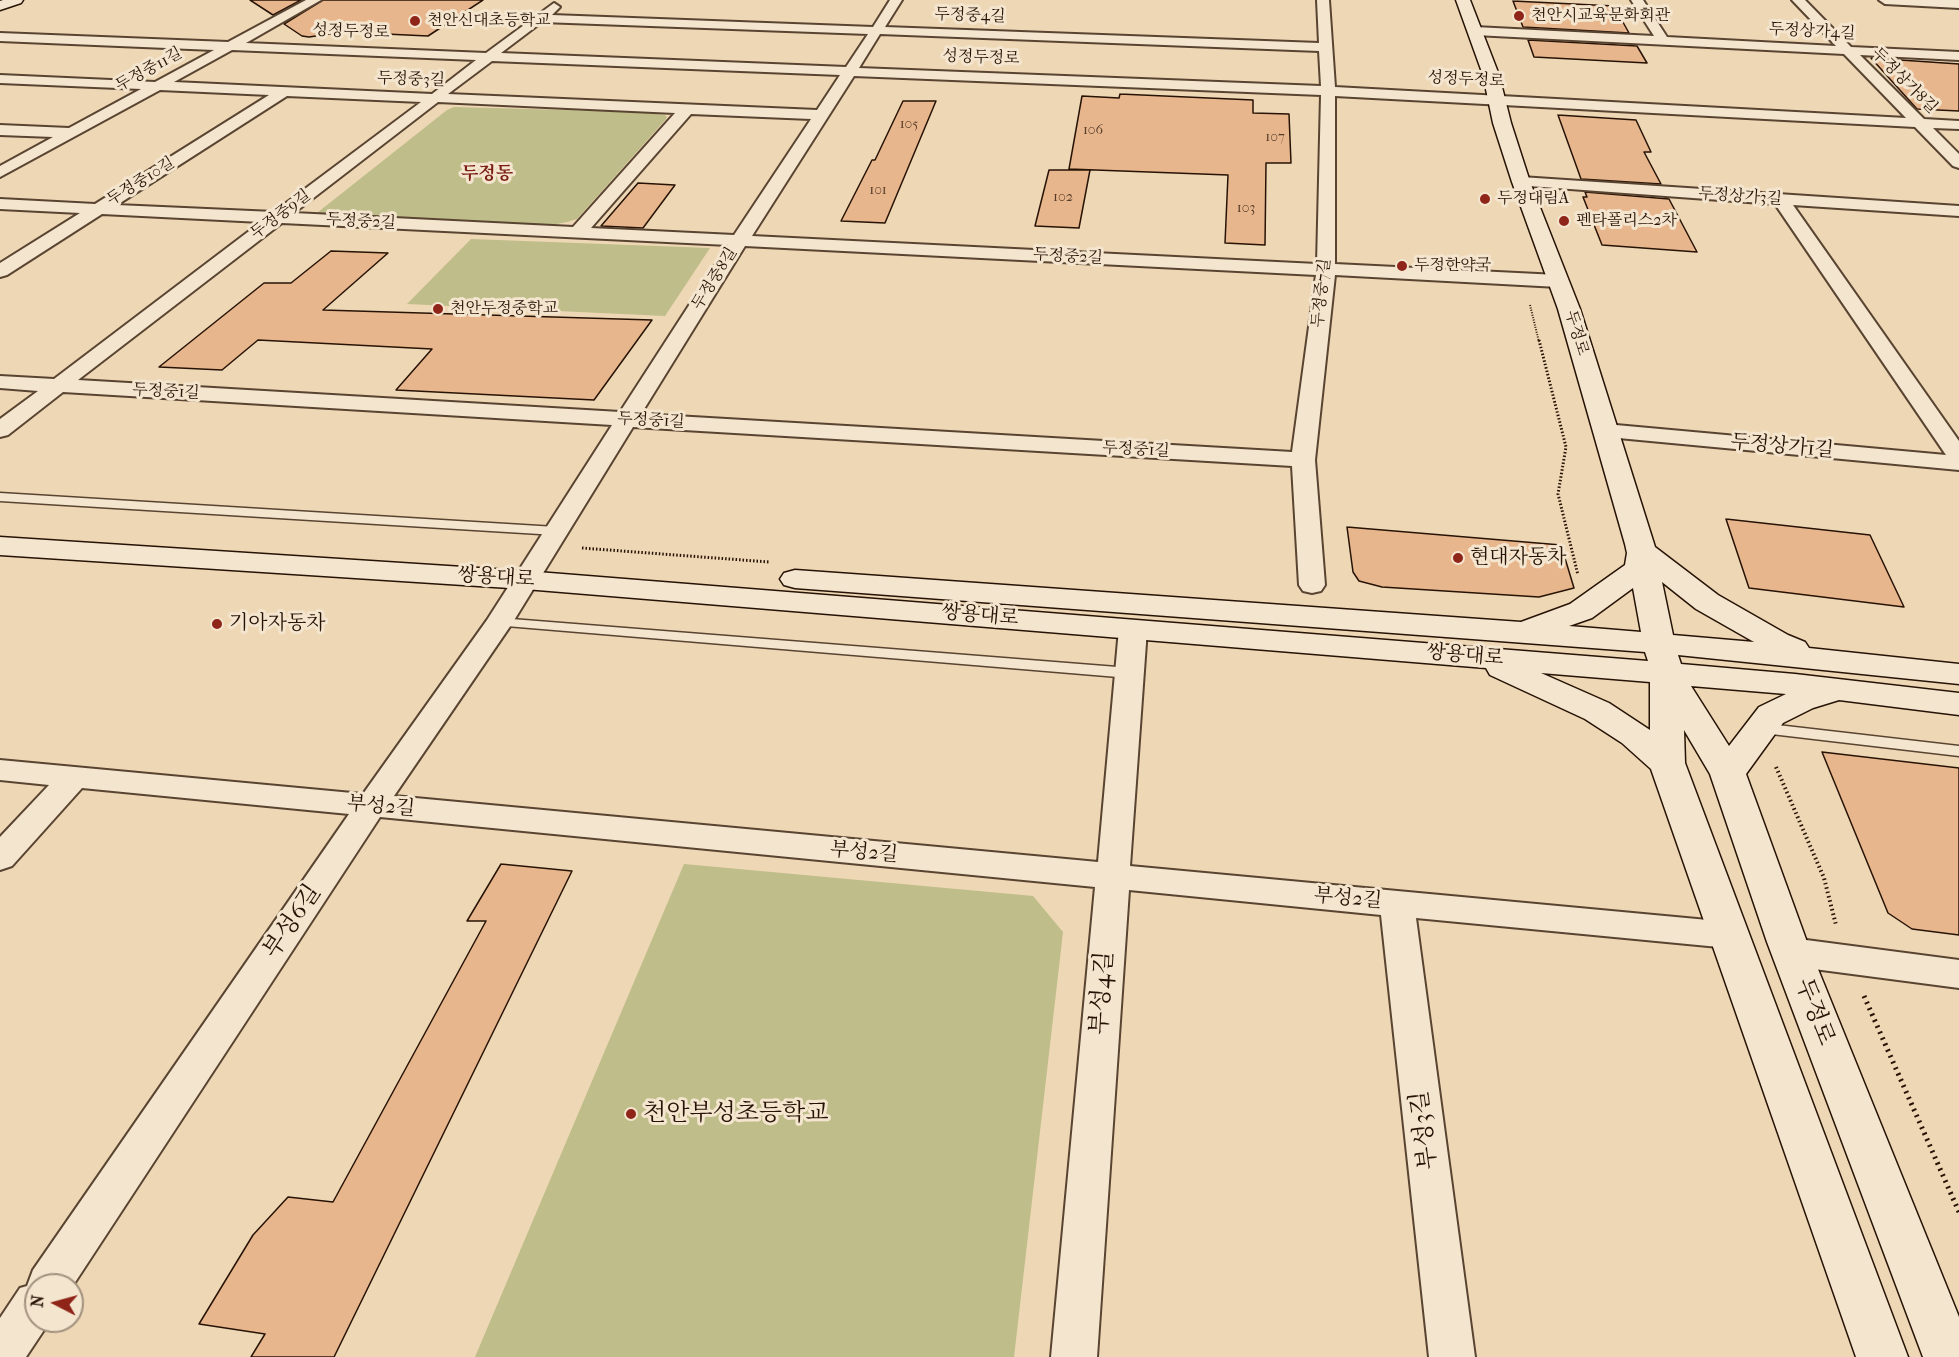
<!DOCTYPE html>
<meta charset="utf-8">
<style>
body{margin:0}
#map{position:relative;width:1959px;height:1357px;overflow:hidden;background:#eed7b5;font-family:"IM FELL French Canon",serif}
canvas{display:block}
.north{position:absolute;left:24px;top:1273px;width:60px;height:60px;box-sizing:border-box;background:#f4e5cf;border:2px solid #a2917e;border-radius:50%;rotate:276deg;font-size:16px;font-weight:700;line-height:24px;text-align:center;color:#271305}
.north::after{content:'';display:block;margin:auto;width:21px;height:27px;background:#8f2418;clip-path:polygon(50% 0,100% 100%,50% 72%,0 100%)}
</style>
<div id="map">
<canvas width="1959" height="1357"></canvas>
<div class="north">N</div>
</div>
<script>
const g = document.querySelector('canvas').getContext('2d');
g.lineJoin = 'round';
function paint(path, color) { g.fillStyle = color; g.fill(path, 'evenodd'); }
const poly = rows => new Path2D(rows.map(r => 'M' + r).join(''));
function strokePath(path, color, width, dash) { g.strokeStyle = color; g.lineWidth = width; g.lineCap = dash ? 'butt' : 'round'; g.setLineDash(dash || []); g.stroke(path); }
function label(font, color, halo, rows, align = 'center') {
  g.font = font + ' "IM FELL French Canon","Noto Serif KR",serif'; g.lineWidth = 6; g.setLineDash([]); g.textBaseline = 'middle'; g.strokeStyle = halo; g.fillStyle = color; for (const [text, x, y, turn = 0] of rows) {
    g.save(); g.translate(x, y); g.rotate((+turn || 0) * Math.PI / 180); g.textAlign = isNaN(turn) ? turn : align; if (halo) g.strokeText(text, 0, 0); g.fillText(text, 0, 0); g.restore();
  }
}
paint(poly([
 [454,107,643,112,665,115,667,118,577,219,567,222,552,225,317,213,447,110],
 [471,239,710,248,665,316,407,304],
 [684,864,1033,896,1063,932,1014,1357,475,1357]
]), '#bfbd89');
const building = poly([
 [250,0,301,0,273,15,250,0],
 [323,0,483,0,428,36,343,32,309,37,302,36,284,24,323,0],
 [1513,1,1614,6,1629,33,1523,27,1513,1],
 [1528,40,1637,46,1647,63,1534,57,1528,40],
 [1871,58,1959,64,1959,111,1917,109,1871,58],
 [1120,94,1253,100,1253,113,1289,114,1291,163,1266,163,1265,245,1225,243,1228,175,1069,169,1082,96,1119,98,1120,94],
 [903,101,936,101,885,223,841,221,872,160,875,160,903,101],
 [1558,115,1636,120,1651,152,1644,152,1661,184,1581,179,1558,115],
 [1049,170,1090,170,1079,228,1035,226,1049,170],
 [638,183,675,185,643,228,601,226,638,183],
 [1585,192,1669,199,1697,252,1602,245,1583,197,1587,197,1585,192],
 [331,251,388,253,323,310,652,320,594,400,396,390,432,349,258,340,222,370,159,367,264,283,291,283,331,251],
 [1726,519,1870,535,1904,607,1749,588,1726,519],
 [1347,527,1561,545,1574,588,1539,597,1382,587,1359,581,1353,572,1347,527],
 [1822,752,1959,768,1959,935,1912,929,1888,913,1822,752],
 [501,864,572,871,334,1357,251,1357,265,1334,199,1324,253,1235,288,1197,333,1202,486,921,467,921,501,864]
]);
paint(building, '#e8b68d');
strokePath(building, '#271305', 1.5);
const lane = poly([
 [0,493,556,527,563,531,556,535,0,501,0,493],
 [499,618,1130,668,1137,673,1130,678,494,625,492,622,499,618],
 [1760,723,1959,746,1959,756,1754,732,1752,728,1760,723]
]);
const street = poly([
 [306,0,321,0,246,43,486,53,554,3,560,7,552,15,873,27,890,0,902,0,885,27,1319,43,1317,0,1329,0,1335,87,1906,118,1844,54,1475,35,1469,31,1475,27,1654,36,1631,0,1643,0,1667,37,1836,46,1792,0,1805,0,1851,47,1959,52,1959,60,1860,55,1924,119,1959,121,1959,129,1933,128,1959,154,1959,168,1953,166,1915,127,1335,96,1335,264,1558,275,1565,277,1567,281,1565,285,1558,287,1335,275,1315,460,1325,585,1321,591,1312,593,1303,591,1299,585,1292,466,633,427,513,622,394,796,1098,862,1119,629,1123,623,1133,621,1143,623,1147,629,1130,866,1729,922,1741,926,1746,935,1741,944,1729,948,1416,918,1475,1357,1429,1357,1381,915,1129,890,1097,1357,1051,1357,1095,887,380,817,72,1287,36,1285,36,1321,50,1321,26,1357,0,1357,0,1318,20,1288,27,1286,33,1270,349,814,82,788,12,866,0,870,0,837,49,785,0,780,0,760,363,794,487,620,612,425,63,392,8,435,0,437,0,419,38,391,0,388,0,376,54,379,261,222,102,214,7,275,0,277,0,263,80,213,0,209,0,199,95,204,269,95,160,90,0,177,0,166,53,137,0,135,0,125,69,128,141,89,0,83,0,75,155,82,214,50,0,41,0,33,228,42,306,0],
 [542,22,868,34,846,67,501,53,542,22],
 [880,34,1319,51,1321,86,859,68,880,34],
 [232,50,476,60,432,94,174,82,232,50],
 [492,61,840,75,817,110,448,94,492,61],
 [854,76,1321,95,1317,264,752,236,854,76],
 [287,96,421,102,274,212,117,205,287,96],
 [438,102,675,113,573,227,294,213,438,102],
 [691,114,811,119,734,235,591,228,691,114],
 [282,223,728,245,620,412,78,380,282,223],
 [745,246,1316,275,1292,452,641,414,745,246],
 [1879,0,1959,0,1959,8,1885,4,1879,0],
 [1521,177,1959,206,1959,216,1793,205,1959,441,1959,470,1597,436,1594,431,1597,426,1605,424,1946,455,1775,204,1515,185,1513,182,1515,179,1521,177],
 [1791,938,1959,960,1959,988,1791,966,1779,962,1773,952,1779,942,1791,938]
]);
const secondary = poly([
 [3,0,23,0,21,3,0,10,0,1,3,0],
 [1456,0,1470,0,1499,75,1511,123,1530,182,1580,309,1655,547,1718,595,1788,635,1805,642,1809,648,1959,664,1959,684,1678,655,1681,664,1795,674,1959,693,1959,715,1839,700,1813,708,1783,723,1746,774,1807,942,1959,1317,1959,1357,1923,1357,1767,942,1710,774,1684,730,1685,763,1908,1357,1856,1357,1651,769,1622,743,1585,719,1490,675,1486,668,525,589,0,555,0,537,525,571,1648,661,1645,652,795,588,784,585,780,579,784,573,795,570,1521,622,1570,604,1625,565,1627,553,1625,544,1558,309,1512,182,1493,123,1483,75,1456,0],
 [1662,582,1696,609,1754,642,1673,635,1662,582],
 [1633,588,1641,632,1569,626,1592,618,1633,588],
 [1541,673,1650,682,1650,730,1609,703,1541,673],
 [1691,686,1786,694,1759,707,1729,746,1691,686]
]);
strokePath(lane, '#594431', 3);
strokePath(street, '#594431', 4);
strokePath(secondary, '#271305', 3);
strokePath(poly([
 [1530,305,1539,342]
]), '#271305', 2, [1, 1.5]);
strokePath(poly([
 [1539,340,1566,447,1558,494,1578,575],
 [582,548,769,562]
]), '#271305', 3, [1.5, 2]);
strokePath(poly([
 [1776,767,1824,878,1836,925]
]), '#271305', 4, [1.5, 3]);
strokePath(poly([
 [1864,996,1959,1212]
]), '#271305', 5, [2, 4.5]);
paint(lane, '#f4e5cf');
paint(street, '#f4e5cf');
paint(secondary, '#f4e5cf');
for (const [x, y, r, color] of [
 [1519,16,6,"#8f2418"],
 [415,21,6,"#8f2418"],
 [1485,199,6,"#8f2418"],
 [1564,221,6,"#8f2418"],
 [1402,266,6,"#8f2418"],
 [438,309,6,"#8f2418"],
 [1458,558,6,"#8f2418"],
 [217,624,6,"#8f2418"],
 [631,1114,6,"#8f2418"]
]) { const dot = new Path2D(); dot.arc(x, y, r, 0, 2 * Math.PI); g.fillStyle = color; g.fill(dot); strokePath(dot, '#f4e5cf', 2); }
label('14px', '#573c27', null, [
 ["105",909,125],
 ["106",1093,131],
 ["107",1275,138],
 ["101",878,191],
 ["102",1063,198],
 ["103",1246,209]
]);
label('16px', '#271305', '#f4e5cf', [
 ["두정중4길",970,16,2],
 ["성정두정로",351,32,2],
 ["두정상가4길",1812,32,3],
 ["성정두정로",981,58,2],
 ["두정중11길",149,70,-29],
 ["두정중3길",411,80,2],
 ["성정두정로",1466,80,3],
 ["두정상가8길",1904,81,45],
 ["두정중10길",141,182,-32],
 ["두정상가3길",1740,197,4],
 ["두정중9길",281,215,-37],
 ["두정중2길",361,222,3],
 ["두정중2길",1068,257,3],
 ["두정중8길",715,279,-58],
 ["두정중7길",1322,293,-84],
 ["두정로",1576,333,73],
 ["두정중1길",166,392,3],
 ["두정중1길",651,421,3],
 ["두정중1길",1136,450,3]
]);
label('16px', '#271305', '#f4e5cf', [
 ["천안시교육문화회관",1531,16],
 ["천안신대초등학교",427,21],
 ["두정대림A",1497,199],
 ["펜타폴리스2차",1576,221],
 ["두정한약국",1414,266],
 ["천안두정중학교",450,309]
], 'left');
label('bold 18px', '#7a1f14', '#f4e5cf', [
 ["두정동",487,175]
]);
label('20px', '#271305', '#f4e5cf', [
 ["두정상가1길",1782,447,5],
 ["쌍용대로",496,578,4],
 ["쌍용대로",980,616,5],
 ["쌍용대로",1465,656,5],
 ["부성2길",381,807,5],
 ["부성2길",864,853,5],
 ["부성2길",1348,899,5]
]);
label('20px', '#271305', '#f4e5cf', [
 ["현대자동차",1470,558],
 ["기아자동차",229,624]
], 'left');
label('24px', '#271305', '#f4e5cf', [
 ["부성6길",293,922,-56],
 ["부성4길",1103,993,-86],
 ["두정로",1814,1012,69],
 ["부성3길",1425,1130,-97]
]);
label('24px', '#271305', '#f4e5cf', [
 ["천안부성초등학교",643,1114]
], 'left');
</script>
